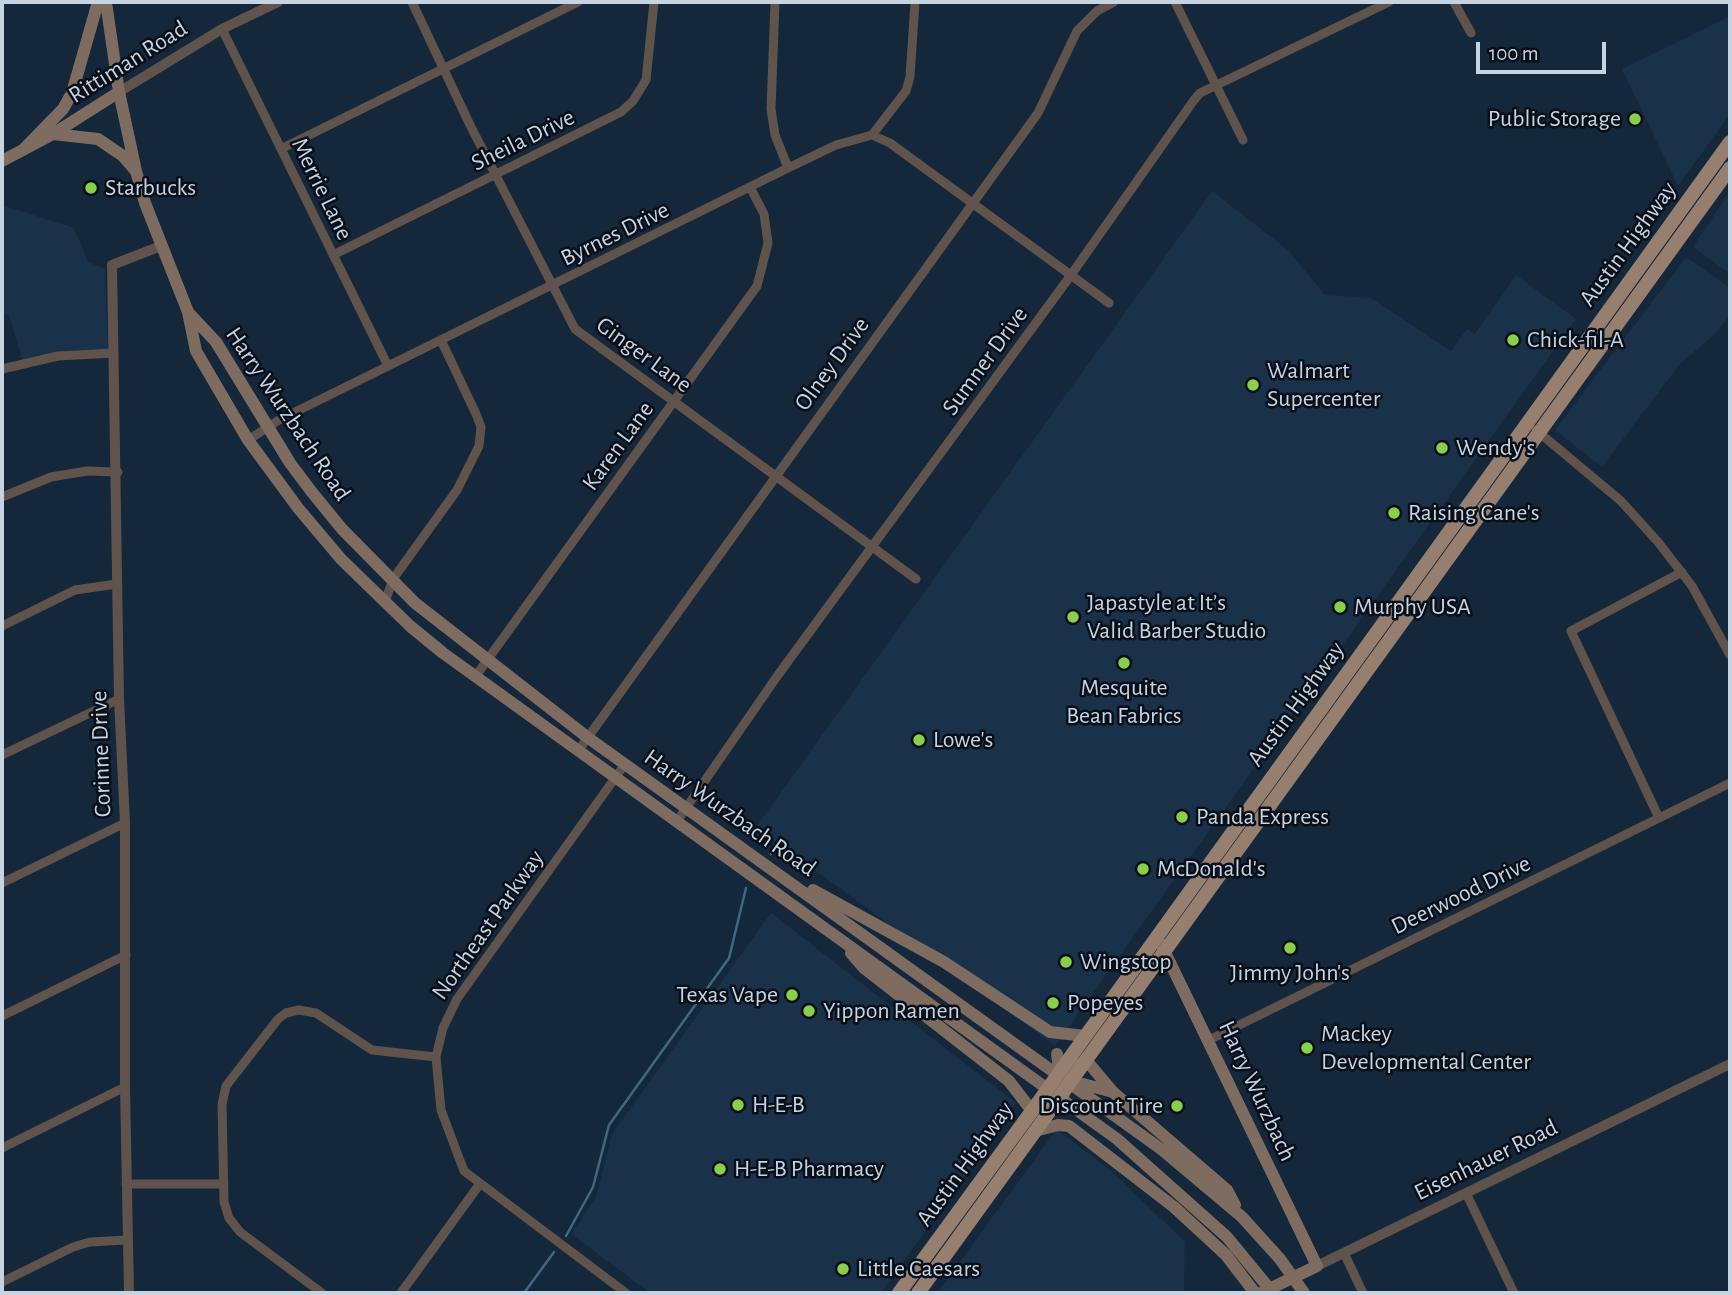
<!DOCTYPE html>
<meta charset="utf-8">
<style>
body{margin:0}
#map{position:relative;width:1732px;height:1295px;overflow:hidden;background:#15273a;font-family:"Alegreya Sans",sans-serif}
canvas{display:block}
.frame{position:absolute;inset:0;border:4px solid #c7d3e0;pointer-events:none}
.scale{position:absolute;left:1476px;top:42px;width:130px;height:32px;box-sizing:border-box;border:4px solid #c7d3e0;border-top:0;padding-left:9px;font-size:21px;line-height:24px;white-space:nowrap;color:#c7d3e0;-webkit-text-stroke:5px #080f18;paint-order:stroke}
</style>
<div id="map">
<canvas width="1732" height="1295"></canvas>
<div class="frame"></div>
<div class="scale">100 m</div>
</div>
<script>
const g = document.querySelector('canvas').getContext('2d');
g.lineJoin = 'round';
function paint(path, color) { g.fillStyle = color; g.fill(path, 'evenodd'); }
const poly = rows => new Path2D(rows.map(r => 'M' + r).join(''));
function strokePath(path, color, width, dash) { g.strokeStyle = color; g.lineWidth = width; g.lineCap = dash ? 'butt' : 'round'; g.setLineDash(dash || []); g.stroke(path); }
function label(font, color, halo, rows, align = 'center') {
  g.font = font + ' "Alegreya Sans",sans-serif'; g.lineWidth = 5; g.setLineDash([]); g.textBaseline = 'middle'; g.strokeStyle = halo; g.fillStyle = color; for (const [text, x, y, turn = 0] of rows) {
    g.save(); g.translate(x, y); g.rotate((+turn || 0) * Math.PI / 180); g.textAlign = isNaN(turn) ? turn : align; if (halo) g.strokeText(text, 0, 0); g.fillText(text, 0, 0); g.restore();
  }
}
paint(poly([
 [1730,16,1730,114,1678,186,1622,69],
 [1212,191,1288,250,1325,295,1371,298,1451,351,1467,329,1475,334,1516,275,1576,319,1055,1046,756,827],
 [1730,191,1730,274,1693,247],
 [2,205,74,228,88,262,105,269,108,350,22,359,9,316,2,312],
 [1686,257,1730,288,1730,315,1716,333,1679,365,1602,467,1555,430],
 [771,913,1016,1103,881,1293,650,1293,571,1234,596,1197,612,1134],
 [1057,1129,1110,1170,1185,1242,1184,1293,937,1293]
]), '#1a314a');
strokePath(poly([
 [771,854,776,846],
 [566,1236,593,1187,609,1125,729,958,746,888],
 [524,1293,554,1252]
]), '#3d6981', 2.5);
strokePath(poly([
 [412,2,471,127,575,329,916,579],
 [775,2,771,109,775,135,788,168],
 [1175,2,1243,140],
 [1454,2,1471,33],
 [222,29,388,366],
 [872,135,890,143,1109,303],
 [281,149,578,2],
 [333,255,621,112,633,101,646,80,654,2],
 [2,369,58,356,114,353],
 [1536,430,1621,501,1658,542,1692,586,1730,655],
 [248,440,279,420,788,168,836,145,872,135,906,91,910,77,915,2],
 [2,497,51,477,87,471,118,472],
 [385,602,393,579,457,490,479,446,481,427,476,414,441,340],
 [2,626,75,590,117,584],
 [475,677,757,286,768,243,764,214,751,189],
 [578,751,1038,113,1077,31,1097,11,1114,2],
 [2,755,119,699],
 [625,764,457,999,443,1028,436,1057,441,1110,464,1171,626,1293],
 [1659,818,1571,631,1682,572],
 [677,821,778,675,1071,275,1194,100,1200,93,1389,2],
 [2,883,125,823],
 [2,1016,126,955],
 [1209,1040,1730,783],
 [2,1148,125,1087],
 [126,1184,224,1184],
 [1466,1193,1514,1293],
 [1344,1253,1363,1293],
 [2,1282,73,1247,90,1242,126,1240],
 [322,1293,240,1232,229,1218,224,1202,222,1104,226,1086,278,1019,286,1013,299,1010,316,1013,372,1050,436,1057],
 [401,1293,479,1185]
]), '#5f534c', 9);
strokePath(poly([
 [119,92,222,29,278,2],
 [1317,1266,1730,1064],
 [129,1293,125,1087,125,823,119,699,112,265,161,246]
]), '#5f534c', 10);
strokePath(poly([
 [106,2,119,92,136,171,145,203,188,312,196,351,248,440,298,508,341,559,410,626,443,653,1117,1139,1227,1237,1273,1293],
 [53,134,98,139,123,156,135,170],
 [23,150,63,109,72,93,98,2],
 [2,161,53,134,119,92],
 [188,312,216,342,290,463,311,491,342,529,415,603,587,737,1161,1149,1242,1217,1280,1259,1304,1293],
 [813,890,944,962,1050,1032,1085,1036],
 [1161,944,1317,1266,1261,1293],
 [851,953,864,968,1009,1081,1032,1111],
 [1086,1060,1113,1092,1227,1190,1235,1205],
 [1083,1084,1113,1092],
 [1035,1131,1058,1125,1069,1126,1174,1207,1226,1255,1255,1293]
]), '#7f6c60', 12);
strokePath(poly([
 [1074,1052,1730,142],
 [1086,1060,1730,168],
 [899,1293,1032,1111],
 [918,1293,1057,1101]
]), '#977f70', 14);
strokePath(poly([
 [1057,1054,1060,1076],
 [1064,1108,1063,1087,1072,1059]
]), '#7f6c60', 12);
strokePath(poly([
 [1057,1101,1086,1060],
 [1032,1111,1074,1052]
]), '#977f70', 14);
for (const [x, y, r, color] of [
 [1635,119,7,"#89cf49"],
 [91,188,7,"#89cf49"],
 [1513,340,7,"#89cf49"],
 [1253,385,7,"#89cf49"],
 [1442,448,7,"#89cf49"],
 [1394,513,7,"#89cf49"],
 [1340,607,7,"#89cf49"],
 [1073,617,7,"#89cf49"],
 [1124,663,7,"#89cf49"],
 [919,740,7,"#89cf49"],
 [1182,817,7,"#89cf49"],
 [1143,869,7,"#89cf49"],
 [1290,948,7,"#89cf49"],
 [1066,962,7,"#89cf49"],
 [792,995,7,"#89cf49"],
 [1053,1003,7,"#89cf49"],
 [809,1011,7,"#89cf49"],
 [1307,1048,7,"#89cf49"],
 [738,1105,7,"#89cf49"],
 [1177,1106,7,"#89cf49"],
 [720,1169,7,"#89cf49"],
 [843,1269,7,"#89cf49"]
]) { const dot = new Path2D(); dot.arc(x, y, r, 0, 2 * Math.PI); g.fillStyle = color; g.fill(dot); strokePath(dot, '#080f18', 2.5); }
label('24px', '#c7d3e0', '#080f18', [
 ["Rittiman Road",128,62,-32],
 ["Sheila Drive",523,140,-26],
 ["Merrie Lane",322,189,64],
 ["Byrnes Drive",615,234,-26],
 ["Austin Highway",1628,244,-54],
 ["Ginger Lane",644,355,36],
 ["Sumner Drive",985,361,-54],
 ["Olney Drive",832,364,-54],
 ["Harry Wurzbach Road",288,414,56],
 ["Karen Lane",618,446,-54],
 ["Austin Highway",1296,704,-54],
 ["Corinne Drive",101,754,-92],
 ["Harry Wurzbach Road",730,813,35],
 ["Deerwood Drive",1461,895,-26],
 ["Northeast Parkway",488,925,-55],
 ["Harry Wurzbach",1257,1091,65],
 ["Eisenhauer Road",1486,1160,-26],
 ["Austin Highway",965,1164,-54]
]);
label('24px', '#c7d3e0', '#080f18', [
 ["Public Storage",1621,119,"right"],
 ["Starbucks",105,188],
 ["Chick-fil-A",1527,340],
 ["Walmart",1267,371],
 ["Supercenter",1267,399],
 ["Wendy's",1456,448],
 ["Raising Cane's",1408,513],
 ["Japastyle at It’s",1087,603],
 ["Valid Barber Studio",1087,631],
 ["Murphy USA",1354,607],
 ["Mesquite",1124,688,"center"],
 ["Bean Fabrics",1124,716,"center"],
 ["Lowe's",933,740],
 ["Panda Express",1196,817],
 ["McDonald's",1157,869],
 ["Wingstop",1080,962],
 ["Jimmy John's",1290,973,"center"],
 ["Texas Vape",778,995,"right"],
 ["Popeyes",1067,1003],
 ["Yippon Ramen",823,1011],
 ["Mackey",1321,1034],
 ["Developmental Center",1321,1062],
 ["H-E-B",752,1105],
 ["Discount Tire",1163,1106,"right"],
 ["H-E-B Pharmacy",734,1169],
 ["Little Caesars",857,1269]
], 'left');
</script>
